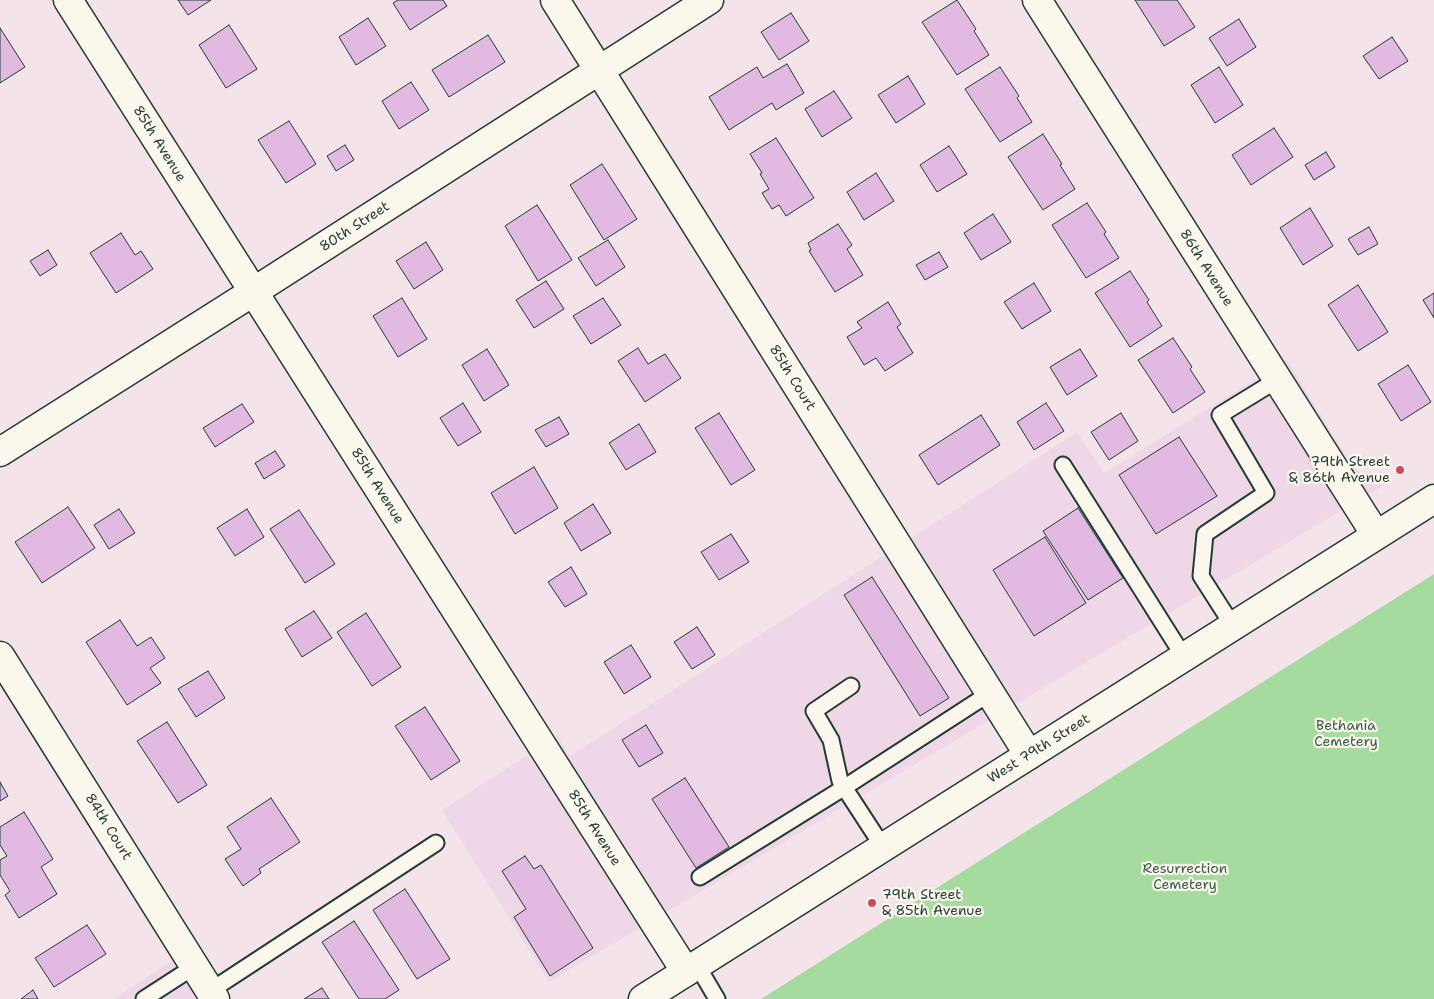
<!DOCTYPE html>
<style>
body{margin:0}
canvas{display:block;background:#f4e4e9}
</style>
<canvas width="1434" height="999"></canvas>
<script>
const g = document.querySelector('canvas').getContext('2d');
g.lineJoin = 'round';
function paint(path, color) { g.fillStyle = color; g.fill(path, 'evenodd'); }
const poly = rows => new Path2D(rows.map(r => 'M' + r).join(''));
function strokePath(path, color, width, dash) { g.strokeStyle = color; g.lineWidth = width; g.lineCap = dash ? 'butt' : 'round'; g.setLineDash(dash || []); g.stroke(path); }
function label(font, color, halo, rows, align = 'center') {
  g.font = font + ' "Shantell Sans",sans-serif'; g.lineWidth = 4.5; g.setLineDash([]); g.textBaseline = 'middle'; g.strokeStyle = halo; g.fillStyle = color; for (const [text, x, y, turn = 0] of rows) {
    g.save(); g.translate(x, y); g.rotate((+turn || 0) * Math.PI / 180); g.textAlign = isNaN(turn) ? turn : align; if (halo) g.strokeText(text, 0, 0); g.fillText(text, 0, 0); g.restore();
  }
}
paint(poly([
 [1287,360,1353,467,1366,477,1379,483,1393,480,549,982,442,810,557,736,570,756,1077,432,1104,473],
 [173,960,198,999,114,999]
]), '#efd7e7');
paint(poly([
 [1434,574,1434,999,761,999,1223,707]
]), '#a5db9e');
const building = poly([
 [178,0,211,0,188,15,178,0],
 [398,0,443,0,447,6,410,30,393,3,398,0],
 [957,0,976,29,974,31,989,55,957,75,922,22,957,0],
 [1135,0,1177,0,1195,27,1164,46,1135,0],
 [791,13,809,41,779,60,761,32,791,13],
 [368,18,386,46,356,65,339,37,368,18],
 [1239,19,1256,47,1227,66,1209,38,1239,19],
 [229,25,257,69,226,88,199,45,229,25],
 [0,28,25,67,0,83,0,28],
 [488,35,505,62,449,97,432,70,488,35],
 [1392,37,1408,61,1379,79,1363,56,1392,37],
 [787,64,804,93,776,110,772,103,729,130,709,97,757,67,763,78,787,64],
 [1000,67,1019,96,1017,98,1032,122,1000,142,965,89,1000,67],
 [1219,67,1243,105,1215,123,1191,85,1219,67],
 [908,76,925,104,896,123,878,95,908,76],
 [411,82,429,110,399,129,382,101,411,82],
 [834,91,852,118,822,137,805,109,834,91],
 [289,121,316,164,286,183,258,140,289,121],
 [1274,128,1293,157,1251,185,1232,155,1274,128],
 [1043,134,1062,164,1060,165,1075,189,1043,210,1008,157,1043,134],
 [776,138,814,198,786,216,779,205,772,209,762,193,769,189,760,174,762,173,750,154,776,138],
 [345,145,354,160,336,171,327,156,345,145],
 [949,146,967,174,937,192,920,165,949,146],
 [1326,152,1335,167,1314,180,1305,165,1326,152],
 [602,164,637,219,604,240,570,185,602,164],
 [876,173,894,201,864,220,847,192,876,173],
 [1087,203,1106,232,1104,234,1119,258,1086,278,1052,225,1087,203],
 [537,205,572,260,538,281,505,226,537,205],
 [1310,208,1333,246,1303,265,1280,228,1310,208],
 [993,214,1011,242,981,260,964,233,993,214],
 [838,224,852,245,847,249,863,275,835,292,809,251,811,250,808,243,838,224],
 [1369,227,1378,244,1358,255,1348,239,1369,227],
 [121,233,135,255,141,251,153,269,116,293,90,253,121,233],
 [608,240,625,267,596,286,578,258,608,240],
 [426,242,443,270,414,289,396,261,426,242],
 [48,250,57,265,40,276,30,261,48,250],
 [939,252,948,267,925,280,916,265,939,252],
 [1130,271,1149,300,1147,302,1162,326,1130,347,1095,293,1130,271],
 [546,281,564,309,534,328,516,300,546,281],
 [1034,283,1051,311,1022,329,1004,302,1034,283],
 [1358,285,1388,332,1358,351,1328,305,1358,285],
 [1434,293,1434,318,1423,300,1434,293],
 [402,298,427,339,398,357,373,316,402,298],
 [603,298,621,325,591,344,573,316,603,298],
 [888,302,901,324,897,327,913,353,885,371,876,358,864,365,847,337,862,328,857,322,888,302],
 [1173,338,1192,367,1190,369,1205,392,1173,413,1138,360,1173,338],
 [638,348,648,364,665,354,681,378,645,402,618,361,638,348],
 [487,349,509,385,484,401,462,365,487,349],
 [1080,349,1097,376,1067,395,1050,367,1080,349],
 [1408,365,1431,402,1401,421,1378,384,1408,365],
 [463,403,481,432,458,446,440,418,463,403],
 [1046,403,1064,431,1034,450,1017,422,1046,403],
 [242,404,254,422,215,447,203,428,242,404],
 [719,413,755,470,731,485,695,428,719,413],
 [1121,413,1138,441,1109,460,1091,432,1121,413],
 [981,415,1000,445,938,485,919,455,981,415],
 [559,417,569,434,546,447,535,430,559,417],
 [639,424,656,452,626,470,609,443,639,424],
 [1179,437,1217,496,1156,534,1119,475,1179,437],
 [275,451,285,466,264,479,255,463,275,451],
 [534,467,558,508,515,534,491,493,534,467],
 [593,504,611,533,581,551,564,523,593,504],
 [68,507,95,548,42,583,15,542,68,507],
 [1078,508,1123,578,1088,600,1043,531,1078,508],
 [119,509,135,533,109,549,94,525,119,509],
 [247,509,264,537,235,556,217,528,247,509],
 [299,510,335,564,305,583,270,529,299,510],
 [731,534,749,562,719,580,701,552,731,534],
 [1045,537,1086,603,1034,636,993,570,1045,537],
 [571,567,587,594,565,607,548,582,571,567],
 [872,577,949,698,920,716,844,595,872,577],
 [314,611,332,638,302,657,285,629,314,611],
 [366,613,401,667,372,686,337,632,366,613],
 [120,620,137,646,151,637,165,658,150,668,161,683,127,705,86,642,120,620],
 [697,627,715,655,692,669,674,642,697,627],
 [631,645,651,677,624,694,604,662,631,645],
 [208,671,225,698,196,717,178,689,208,671],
 [425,707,460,761,431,780,395,726,425,707],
 [167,722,207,785,178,803,137,741,167,722],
 [646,725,663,753,639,767,622,740,646,725],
 [685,778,729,847,696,868,652,799,685,778],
 [0,782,8,796,0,801,0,782],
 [271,798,300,842,259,869,261,873,243,886,225,859,241,849,227,827,271,798],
 [24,812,53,859,41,867,57,894,19,918,5,895,10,891,0,875,0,860,7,856,0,845,0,827,24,812],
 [525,856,534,869,541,865,593,948,550,976,514,917,526,909,502,871,525,856],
 [405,889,450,959,417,979,373,910,405,889],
 [354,921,399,990,385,999,359,999,322,942,354,921],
 [87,925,106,954,54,987,35,958,87,925],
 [322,988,329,999,304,999,322,988],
 [33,990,38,999,21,999,33,990]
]);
paint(building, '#e2b9e1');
strokePath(building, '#1f3d34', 1);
const lane = poly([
 [1063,465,1184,657],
 [1233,626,1201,576,1205,534,1266,493,1220,415,1277,380],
 [851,686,814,711,831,740,840,781,883,847],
 [700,877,845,787,990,693],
 [697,965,717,999],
 [210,991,436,843],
 [144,999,195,966]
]);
const street = poly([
 [68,0,686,972],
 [555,0,1029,755],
 [1037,0,1376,535],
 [0,452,253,292,709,0],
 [0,656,215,999]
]);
const secondary = poly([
 [643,999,1434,499]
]);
strokePath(lane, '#1f3d34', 19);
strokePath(street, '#1f3d34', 31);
strokePath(secondary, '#1f3d34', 31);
strokePath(lane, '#fbf7ec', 15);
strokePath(street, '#fbf7ec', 28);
strokePath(secondary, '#fbf7ec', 28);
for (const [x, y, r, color] of [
 [1400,470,5,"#d1495b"],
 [872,903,5,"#d1495b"]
]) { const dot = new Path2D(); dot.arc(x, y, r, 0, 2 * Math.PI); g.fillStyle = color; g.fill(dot); strokePath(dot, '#fbf7ec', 2); }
label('14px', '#1f3d34', '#fbf7ec', [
 ["85th Avenue",159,144,58],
 ["80th Street",355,227,-33],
 ["86th Avenue",1206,268,58],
 ["85th Court",792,378,58],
 ["85th Avenue",377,486,58],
 ["West 79th Street",1039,749,-32],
 ["84th Court",108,827,58],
 ["85th Avenue",594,828,58]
]);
label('14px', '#1f3d34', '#fbf7ec', [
 ["79th Street",1390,462],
 ["& 86th Avenue",1390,478],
 ["79th Street",882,895,"left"],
 ["& 85th Avenue",882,911,"left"]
], 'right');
label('14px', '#3a5d49', '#fbf7ec', [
 ["Bethania",1346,726],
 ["Cemetery",1346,742],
 ["Resurrection",1185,869],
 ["Cemetery",1185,885]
]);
</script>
